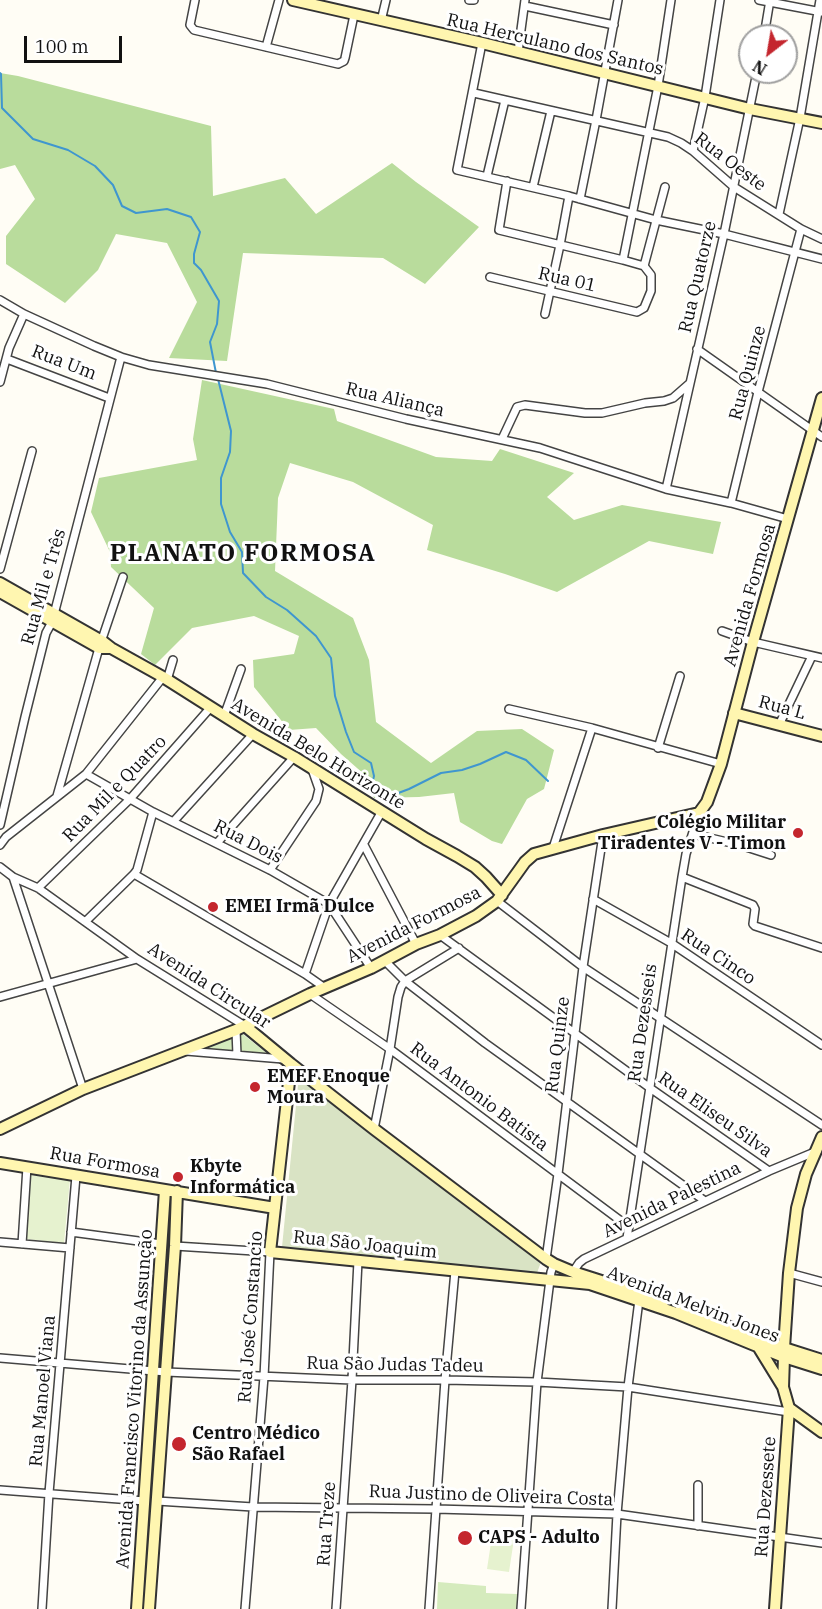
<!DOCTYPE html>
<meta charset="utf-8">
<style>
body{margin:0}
#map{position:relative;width:822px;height:1609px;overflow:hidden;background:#fffdf5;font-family:"IBM Plex Serif",serif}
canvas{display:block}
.north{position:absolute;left:738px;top:24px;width:60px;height:60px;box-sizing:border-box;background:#fff;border:2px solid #a0a0a0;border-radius:50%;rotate:211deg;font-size:16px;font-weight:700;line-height:24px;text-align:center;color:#111}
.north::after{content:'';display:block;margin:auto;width:21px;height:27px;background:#c4262e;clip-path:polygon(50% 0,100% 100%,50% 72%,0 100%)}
.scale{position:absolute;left:24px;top:36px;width:98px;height:27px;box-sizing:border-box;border:3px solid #111;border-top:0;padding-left:8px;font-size:18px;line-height:21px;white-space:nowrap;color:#111;-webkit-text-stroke:4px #fff;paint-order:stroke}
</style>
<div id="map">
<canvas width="822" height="1609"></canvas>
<div class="north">N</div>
<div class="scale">100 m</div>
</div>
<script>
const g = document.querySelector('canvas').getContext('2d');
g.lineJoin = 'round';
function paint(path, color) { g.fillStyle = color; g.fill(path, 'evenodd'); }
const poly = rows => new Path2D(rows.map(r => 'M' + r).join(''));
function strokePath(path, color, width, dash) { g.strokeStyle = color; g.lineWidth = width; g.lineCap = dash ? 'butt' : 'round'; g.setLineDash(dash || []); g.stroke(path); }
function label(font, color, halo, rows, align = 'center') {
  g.font = font + ' "IBM Plex Serif",serif'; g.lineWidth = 6; g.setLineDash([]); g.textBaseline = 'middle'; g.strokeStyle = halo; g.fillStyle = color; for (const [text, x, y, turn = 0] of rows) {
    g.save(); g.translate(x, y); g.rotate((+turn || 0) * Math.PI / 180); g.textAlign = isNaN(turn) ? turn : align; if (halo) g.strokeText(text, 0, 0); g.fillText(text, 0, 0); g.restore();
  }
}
paint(poly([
 [240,1032,269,1055,204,1048],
 [438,1582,486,1586,486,1593,517,1594,517,1609,437,1609]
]), '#d5ebbd');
paint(poly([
 [0,73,18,76,211,126,213,196,285,178,316,214,392,163,416,182,479,227,425,284,383,258,243,253,227,361,169,358,197,302,167,243,116,234,98,270,65,303,6,264,6,236,35,199,15,165,0,169],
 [202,380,334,409,337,421,436,457,492,461,500,449,574,473,547,497,574,520,622,505,721,522,713,554,649,541,557,592,505,574,427,550,433,525,353,482,290,463,278,498,275,571,353,618,369,660,376,722,431,763,477,731,522,729,554,750,544,789,527,799,502,844,492,841,460,822,454,793,419,797,374,798,365,775,341,754,316,728,289,730,254,687,253,660,294,654,299,636,254,616,192,628,155,665,141,654,154,608,111,567,110,552,91,512,99,478,197,460,193,439]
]), '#b9dc9c');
paint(poly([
 [299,1075,541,1262,537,1273,282,1247]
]), '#d9e3c4');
paint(poly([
 [31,1175,70,1179,64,1243,25,1239],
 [492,1536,514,1539,509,1572,487,1569]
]), '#e6f2cf');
strokePath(poly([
 [0,73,1,74,2,108,33,139,68,150,95,166,113,185,122,206,136,213,167,209,191,217,200,232,194,254,194,263,201,270,219,301,217,324,210,342,216,373],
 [218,379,231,431,230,452,221,478,221,504,230,532,242,552,243,573,266,597,287,610,316,636,331,658,335,696,346,732,354,752,371,763,374,776,371,789,380,796,393,795,409,789,441,773,462,770,480,764,506,752,526,760,548,781]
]), '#3f96cf', 2);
const street = poly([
 [195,0,190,25,194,30,338,64,344,61,345,58,354,15],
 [469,0,474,0],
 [759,0,822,12],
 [525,6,614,25],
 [381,21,386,0],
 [764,36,770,0],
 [482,43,457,170,569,196,656,220,724,234,822,259],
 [266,47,279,0],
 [518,52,525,0],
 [474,93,668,137,681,143,693,151,734,187,801,229,822,239],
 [693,151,705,97,720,0],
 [487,176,505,100],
 [507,181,499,230,623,260,658,86,671,0],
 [533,187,551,111],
 [580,199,596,120,618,0],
 [779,214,800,118,820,0],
 [644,266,665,187],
 [490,277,637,312,644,308,651,291,651,275,644,266,623,260],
 [0,300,24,314,94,346,121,357,149,365,267,384,406,419,540,448,666,489,731,503,788,519],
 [545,314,560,245,569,196],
 [697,349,822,437],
 [7,359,109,398],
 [0,382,9,348,24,314],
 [502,439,517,407,525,405,585,413,602,413,645,403,664,401,673,398,689,384],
 [666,489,724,234,757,72],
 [731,503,758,392,801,229],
 [0,569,32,451],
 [722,631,753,642,822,658],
 [167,680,173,660],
 [509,709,592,728,721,764],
 [224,716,241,669],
 [779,725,812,656],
 [658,748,680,676],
 [86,774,153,812,270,870,329,904,371,968],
 [57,796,99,648,123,577],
 [173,822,253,734],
 [0,825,25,717,46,633,52,622,121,357],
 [693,834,740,845,771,855],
 [217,843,294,757],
 [0,845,6,837,86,774,163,677],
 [364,845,416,944],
 [553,848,592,728],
 [0,867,13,877,38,888,137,959,245,1026],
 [270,870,316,801,319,789,312,769],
 [134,874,305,974,325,988],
 [13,877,83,1089],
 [682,877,753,905,755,909,753,924,755,926,822,948],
 [38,888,130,799,211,707],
 [593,899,671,943,822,1045],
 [497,901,583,967,822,1125],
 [86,921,134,874,137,870,153,812],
 [440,935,650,1088,769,1171],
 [385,961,405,981,485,1043,705,1201],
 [305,974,329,904,382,811],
 [310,994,390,1049,629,1227],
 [0,997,137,959],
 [236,1030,237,1055],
 [186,1051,283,1059],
 [374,1129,390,1049,398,997,401,987,405,981,459,948],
 [71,1232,161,1244],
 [627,1238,682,877,686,854,699,813],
 [0,1242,70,1248],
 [22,1244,27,1167],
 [175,1246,270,1252,264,1377,245,1609],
 [546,1259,558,1174,583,967,603,835],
 [573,1272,579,1263,584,1259,769,1171,817,1151],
 [789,1273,822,1282],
 [0,1358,166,1372,352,1380,445,1380,537,1382,628,1387,789,1412],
 [0,1490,145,1501],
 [157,1501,253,1507,436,1509,617,1514,822,1543],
 [698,1526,698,1485],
 [42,1609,49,1493,76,1176],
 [336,1609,352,1380,358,1261],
 [429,1609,445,1380,455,1271],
 [521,1609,537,1382,551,1272,554,1264],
 [612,1609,617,1514,628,1387,639,1300]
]);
const secondary = poly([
 [293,0,482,43,750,109,822,123],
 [0,583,102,641,111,648,163,677,253,734,294,757,426,839,457,856,475,867,486,877,502,895],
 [0,592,99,648,111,648],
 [734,713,822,736],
 [245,1026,291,1064,374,1129,546,1259,554,1264,573,1272,664,1301],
 [291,1064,270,1252,590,1284,676,1313,784,1357,822,1369],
 [0,1129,83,1089,236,1030,310,994,371,968,416,944,440,935,476,916,497,901,525,862,534,854,603,835,699,813,707,802,721,764,753,642,822,398],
 [0,1163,275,1208],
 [681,1308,784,1348,822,1360],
 [759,1348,783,1387,789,1408,775,1609],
 [784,1348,789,1273,797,1208,806,1174,822,1137],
 [783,1387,784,1357],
 [789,1408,822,1432],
 [137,1609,165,1190],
 [149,1609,175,1246,177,1191]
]);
strokePath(street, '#444', 10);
strokePath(secondary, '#333', 14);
strokePath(street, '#fff', 7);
strokePath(secondary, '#fff6b0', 10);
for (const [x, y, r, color] of [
 [798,833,6,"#c4262e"],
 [213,907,6,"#c4262e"],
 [255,1087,6,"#c4262e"],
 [178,1177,6,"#c4262e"],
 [179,1444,8,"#c4262e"],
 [465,1538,8,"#c4262e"]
]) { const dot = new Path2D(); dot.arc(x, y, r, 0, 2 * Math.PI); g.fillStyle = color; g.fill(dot); strokePath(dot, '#fff', 2); }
label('18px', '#111', '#fff', [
 ["Rua Herculano dos Santos",555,45,13],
 ["Rua Oeste",730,162,37],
 ["Rua Quatorze",698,277,-77],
 ["Rua 01",567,280,13],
 ["Rua Um",64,363,21],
 ["Rua Quinze",748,373,-75],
 ["Rua Aliança",395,400,13],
 ["Rua Mil e Três",44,587,-74],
 ["Avenida Formosa",750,595,-74],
 ["Rua L",782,708,15],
 ["Avenida Belo Horizonte",318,754,31],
 ["Rua Mil e Quatro",115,789,-46],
 ["Rua Dois",248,842,27],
 ["Avenida Formosa",414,925,-27],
 ["Rua Cinco",718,957,34],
 ["Avenida Circular",209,986,33],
 ["Rua Dezesseis",643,1023,-82],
 ["Rua Quinze",558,1045,-83],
 ["Rua Antonio Batista",479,1097,37],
 ["Rua Eliseu Silva",715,1115,35],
 ["Rua Formosa",105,1163,10],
 ["Avenida Palestina",672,1200,-26],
 ["Rua São Joaquim",365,1245,6],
 ["Avenida Melvin Jones",693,1305,21],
 ["Rua José Constancio",251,1317,-86],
 ["Rua São Judas Tadeu",395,1365,1],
 ["Rua Manoel Viana",43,1391,-85],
 ["Avenida Francisco Vitorino da Assunção",135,1399,-86],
 ["Rua Justino de Oliveira Costa",491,1496,2],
 ["Rua Dezessete",766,1497,-86],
 ["Rua Treze",327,1524,-86]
]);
label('bold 18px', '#111', '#fff', [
 ["Colégio Militar",786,823,"right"],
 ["Tiradentes V - Timon",786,844,"right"],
 ["EMEI Irmã Dulce",225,907],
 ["EMEF Enoque",267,1077],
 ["Moura",267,1098],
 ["Kbyte",190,1167],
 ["Informática",190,1188],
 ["Centro Médico",192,1434],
 ["São Rafael",192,1455],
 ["CAPS - Adulto",478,1538]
], 'left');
g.letterSpacing = '1.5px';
label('bold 24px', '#111', '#fff', [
 ["PLANATO FORMOSA",243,554]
]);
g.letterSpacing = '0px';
</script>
